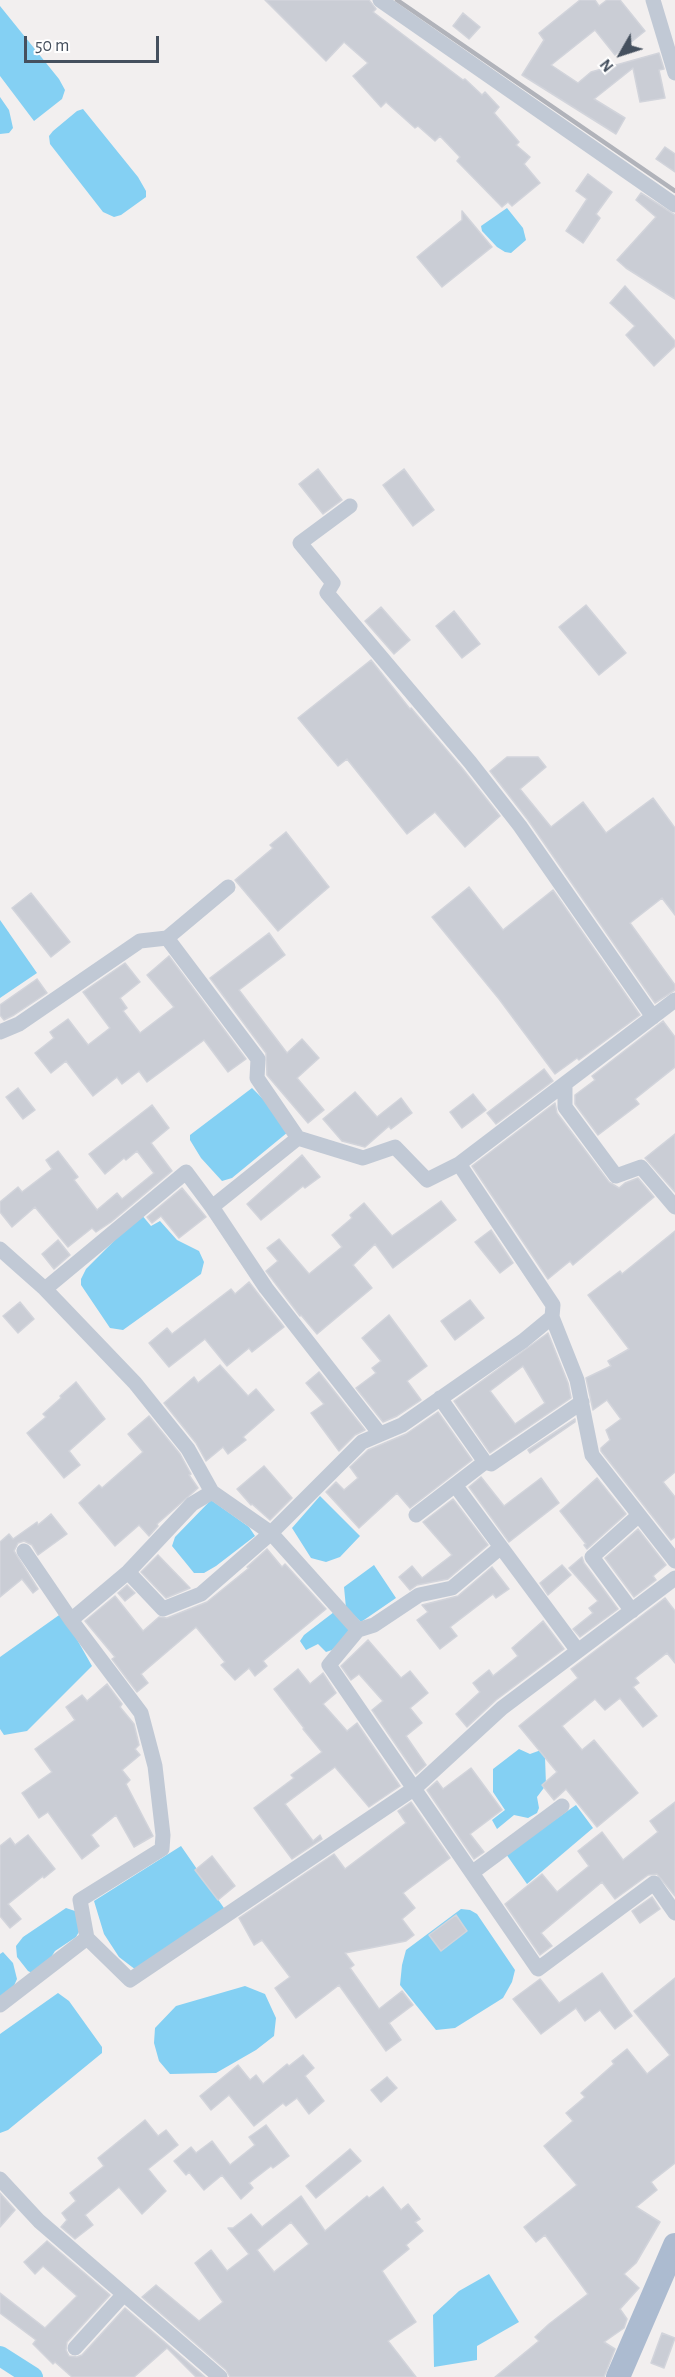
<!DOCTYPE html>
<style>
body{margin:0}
#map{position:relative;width:675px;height:2377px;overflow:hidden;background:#f2efef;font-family:"Alegreya Sans",sans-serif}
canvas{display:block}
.north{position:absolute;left:591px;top:24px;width:60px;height:60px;-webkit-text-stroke:4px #fff;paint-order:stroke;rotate:231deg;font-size:16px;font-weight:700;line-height:24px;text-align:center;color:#45505e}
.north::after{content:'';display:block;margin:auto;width:21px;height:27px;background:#45505e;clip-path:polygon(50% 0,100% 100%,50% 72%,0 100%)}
.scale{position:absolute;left:24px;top:36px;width:135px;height:27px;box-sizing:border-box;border:3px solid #45505e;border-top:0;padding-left:8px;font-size:18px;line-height:21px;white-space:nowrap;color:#45505e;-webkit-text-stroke:4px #fff;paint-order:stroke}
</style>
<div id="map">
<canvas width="675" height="2377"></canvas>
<div class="north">N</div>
<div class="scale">50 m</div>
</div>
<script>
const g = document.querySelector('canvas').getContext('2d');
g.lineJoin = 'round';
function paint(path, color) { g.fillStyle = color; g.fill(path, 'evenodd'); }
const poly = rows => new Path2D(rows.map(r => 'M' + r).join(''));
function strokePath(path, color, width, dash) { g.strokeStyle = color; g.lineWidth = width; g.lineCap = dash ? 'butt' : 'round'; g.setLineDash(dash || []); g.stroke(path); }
paint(poly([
 [0,6,59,79,65,90,62,99,34,121,0,76],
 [0,97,9,110,13,128,9,133,0,134],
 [83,109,138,177,146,191,146,197,121,215,114,217,103,212,50,144,49,136,53,131,77,111],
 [507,208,523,228,526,240,511,253,505,252,497,247,482,231,481,226],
 [0,920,37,973,0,998],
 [252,1088,268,1104,288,1132,232,1178,222,1181,201,1158,190,1140,190,1135],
 [141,1214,151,1226,160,1221,177,1240,199,1251,204,1262,201,1274,123,1330,110,1328,81,1285,81,1279,86,1269],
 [320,1496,360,1536,340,1557,326,1562,311,1558,292,1528],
 [211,1500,249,1527,255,1536,216,1566,204,1573,194,1573,172,1546,175,1537],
 [374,1565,396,1598,361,1622,346,1608,344,1587],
 [334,1612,350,1631,332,1650,326,1652,318,1644,306,1650,300,1641,304,1635],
 [62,1613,92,1666,27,1731,4,1735,0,1729,0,1657],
 [519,1749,530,1754,541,1750,545,1757,546,1785,537,1797,539,1808,537,1813,528,1818,514,1815,497,1829,492,1820,505,1810,493,1792,493,1769],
 [576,1805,593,1828,527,1884,506,1854],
 [181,1846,226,1911,136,1970,119,1957,104,1934,94,1901],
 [66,1908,75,1911,80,1930,76,1937,55,1951,48,1962,32,1973,28,1971,17,1957,16,1946,23,1937],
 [461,1909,470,1910,477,1914,515,1970,512,1982,503,1998,455,2028,436,2030,400,1985,402,1965,406,1950],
 [3,1952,13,1963,17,1979,12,1990,0,1999,0,1954],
 [245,1986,265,1994,276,2018,274,2036,256,2050,216,2073,170,2074,159,2061,154,2043,155,2028,176,2006],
 [58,1993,69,2001,102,2047,102,2053,8,2130,0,2133,0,2034],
 [489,2274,519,2322,477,2346,477,2360,434,2367,433,2315,459,2291]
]), '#84d0f3');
strokePath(poly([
 [0,2356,33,2377]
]), '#84d0f3', 20);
const building = poly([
 [265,0,369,0,376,9,373,12,463,80,465,79,482,95,485,92,499,107,494,113,519,142,516,145,530,157,524,164,540,183,512,206,508,202,502,207,457,161,460,157,440,136,435,141,418,126,415,128,386,102,381,107,353,76,368,63,344,42,326,61,265,0],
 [580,0,595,0,599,6,607,0,620,0,645,31,615,55,595,30,551,65,578,83,591,72,659,53,664,69,659,70,665,98,640,102,633,68,594,99,625,118,616,134,522,75,544,40,539,33,580,0],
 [463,13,480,27,469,39,453,26,463,13],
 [665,147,675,154,675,172,656,159,665,147],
 [588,174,612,192,596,214,600,218,583,243,566,231,587,199,576,191,588,174],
 [641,193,675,215,675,299,626,268,617,260,656,217,636,200,641,193],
 [462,211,492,247,442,287,417,257,462,220,462,211],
 [625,286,675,341,675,346,654,366,626,335,635,326,610,303,625,286],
 [318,469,342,500,323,514,299,484,318,469],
 [404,469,434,510,413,526,383,485,404,469],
 [586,605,626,653,599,675,559,627,586,605],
 [381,607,410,640,394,654,365,621,381,607],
 [454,611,480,644,462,658,436,626,454,611],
 [371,660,410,709,411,708,462,768,500,816,465,847,435,812,407,834,347,759,338,766,298,718,371,660],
 [507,757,538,757,546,767,520,789,551,827,583,802,606,833,653,798,675,828,675,915,662,898,630,923,675,985,675,990,655,1003,528,820,490,771,507,757],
 [286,832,329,887,278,931,235,880,273,848,270,845,286,832],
 [469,887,503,930,553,890,640,1015,579,1060,577,1058,555,1074,499,999,432,917,469,887],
 [31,893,70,942,51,957,12,908,31,893],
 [269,933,285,955,239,990,287,1053,302,1039,319,1058,297,1078,324,1110,308,1123,267,1075,266,1053,210,978,269,933],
 [169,956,246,1059,228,1072,204,1040,147,1082,139,1071,122,1084,117,1077,93,1096,66,1061,51,1073,35,1053,54,1038,50,1032,68,1019,88,1045,110,1028,83,992,125,963,140,982,120,998,127,1008,123,1011,140,1033,174,1007,147,975,169,956],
 [37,979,47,993,14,1015,4,1020,0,1015,0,1005,37,979],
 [663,1021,675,1037,675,1067,635,1099,639,1104,598,1135,575,1104,575,1095,595,1080,592,1076,663,1021],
 [544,1069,553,1081,496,1124,487,1113,544,1069],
 [18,1088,35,1110,23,1119,6,1097,18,1088],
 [355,1092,377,1117,401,1098,412,1113,391,1129,389,1126,365,1147,342,1141,323,1119,355,1092],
 [473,1094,486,1110,462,1128,450,1112,473,1094],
 [555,1103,557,1113,609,1182,619,1188,625,1183,638,1178,654,1197,573,1265,570,1261,548,1279,472,1166,555,1103],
 [152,1105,169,1128,151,1143,172,1171,111,1222,96,1232,92,1228,68,1247,35,1207,12,1227,0,1212,0,1202,18,1187,22,1192,52,1169,46,1160,58,1151,78,1177,74,1180,97,1210,117,1193,122,1199,154,1173,137,1151,126,1160,124,1158,105,1174,89,1154,152,1105],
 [675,1134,675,1192,645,1158,675,1134],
 [302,1155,320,1177,305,1188,303,1186,261,1220,247,1204,302,1155],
 [182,1188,206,1217,179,1238,161,1216,152,1223,147,1217,182,1188],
 [441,1201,456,1220,393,1268,375,1244,353,1265,372,1288,317,1334,301,1315,300,1316,266,1271,278,1261,267,1248,279,1239,309,1274,342,1247,332,1235,352,1218,350,1215,364,1203,392,1236,441,1201],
 [491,1230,513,1263,500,1273,475,1242,491,1230],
 [675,1231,675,1472,663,1482,675,1497,675,1537,671,1540,601,1451,601,1448,610,1440,606,1430,621,1419,607,1400,593,1410,586,1378,611,1366,608,1361,629,1349,588,1295,620,1271,622,1274,675,1231],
 [58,1240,70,1255,54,1269,42,1254,58,1240],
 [249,1282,284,1327,252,1352,249,1348,227,1366,205,1339,169,1367,149,1343,167,1328,172,1334,231,1289,235,1294,249,1282],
 [470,1300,484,1318,455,1340,441,1321,470,1300],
 [20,1302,34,1319,18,1333,3,1316,20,1302],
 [389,1315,427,1366,407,1381,421,1400,397,1416,383,1422,356,1388,376,1373,372,1368,381,1361,362,1338,389,1315],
 [548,1333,568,1383,571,1398,490,1453,454,1401,548,1333],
 [523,1366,545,1403,515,1424,490,1391,523,1366],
 [220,1365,248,1396,256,1389,274,1410,243,1437,246,1440,228,1454,223,1447,206,1461,196,1443,164,1403,194,1377,198,1383,220,1365],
 [319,1372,365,1430,355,1435,339,1451,311,1413,324,1404,306,1383,319,1372],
 [76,1382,105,1419,69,1451,80,1465,64,1478,27,1433,46,1417,43,1414,61,1398,60,1396,76,1382],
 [438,1412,472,1460,410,1508,397,1493,359,1528,326,1492,336,1482,344,1490,358,1478,350,1467,368,1450,406,1434,438,1412],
 [149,1416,180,1454,191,1474,189,1475,198,1488,157,1524,158,1526,149,1536,139,1525,115,1546,79,1503,99,1485,102,1488,143,1452,128,1434,149,1416],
 [575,1419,575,1422,530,1453,528,1450,575,1419],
 [264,1466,292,1498,270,1520,252,1504,251,1505,237,1489,264,1466],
 [481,1477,504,1506,541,1478,559,1503,509,1542,469,1487,481,1477],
 [597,1478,626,1514,587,1549,584,1545,586,1544,560,1511,597,1478],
 [453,1499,488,1545,448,1579,417,1585,410,1590,399,1577,412,1566,422,1578,452,1555,423,1522,453,1499],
 [51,1514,67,1534,38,1555,32,1545,24,1541,18,1543,14,1551,38,1589,33,1593,22,1579,0,1597,0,1542,9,1534,13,1539,37,1522,38,1525,51,1514],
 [638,1529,666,1565,653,1576,656,1580,634,1597,605,1558,638,1529],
 [267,1549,282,1567,285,1564,326,1609,263,1661,267,1666,255,1676,249,1668,235,1680,221,1665,225,1662,196,1627,141,1674,148,1683,137,1692,112,1659,115,1657,85,1621,115,1596,143,1631,159,1617,167,1618,207,1602,249,1568,247,1567,267,1549],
 [158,1555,190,1588,166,1598,141,1572,158,1555],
 [582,1557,584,1563,618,1609,580,1637,573,1629,593,1613,589,1608,598,1601,569,1568,582,1557],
 [562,1565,571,1575,548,1595,540,1583,562,1565],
 [492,1567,509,1589,496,1598,493,1594,450,1627,457,1636,440,1649,417,1620,428,1612,422,1605,458,1596,492,1567],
 [127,1585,135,1593,125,1601,118,1593,127,1585],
 [665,1598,675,1611,675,1663,667,1653,635,1678,639,1683,633,1687,657,1716,643,1727,620,1698,605,1710,595,1699,562,1726,582,1750,594,1740,638,1793,597,1827,566,1789,554,1800,542,1785,557,1772,519,1726,578,1678,571,1669,665,1598],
 [543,1621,564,1649,496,1700,467,1727,456,1714,480,1692,473,1683,489,1670,493,1676,518,1656,512,1648,543,1621],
 [368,1640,401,1678,410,1671,428,1693,410,1708,422,1723,406,1736,426,1765,416,1774,372,1710,383,1701,359,1674,351,1680,341,1666,368,1640],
 [298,1669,310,1684,323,1673,336,1693,323,1704,347,1731,357,1723,400,1786,369,1807,335,1767,285,1804,313,1841,320,1835,322,1839,292,1859,254,1808,294,1778,291,1775,322,1752,303,1729,304,1728,274,1689,298,1669],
 [107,1684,122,1704,120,1707,134,1724,139,1745,135,1749,140,1755,122,1770,130,1780,126,1784,153,1836,134,1847,116,1815,91,1835,99,1846,82,1859,48,1812,39,1818,22,1793,52,1772,35,1749,75,1720,66,1707,82,1695,87,1701,107,1684],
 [471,1768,502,1810,470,1834,484,1852,474,1859,427,1790,437,1781,443,1789,471,1768],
 [411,1802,450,1858,403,1893,415,1908,402,1919,414,1935,406,1941,345,1953,354,1965,350,1968,379,2009,402,1991,413,2005,389,2023,401,2040,386,2051,339,1985,296,2018,275,1988,290,1977,262,1940,254,1945,239,1918,334,1854,345,1869,406,1823,398,1811,411,1802],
 [675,1802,675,1896,657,1874,648,1875,615,1899,602,1882,541,1933,552,1946,540,1955,505,1904,542,1874,557,1892,589,1866,578,1851,602,1832,623,1860,658,1832,650,1821,675,1802],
 [28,1835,55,1869,44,1878,43,1876,8,1904,21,1919,10,1928,0,1916,0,1846,10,1838,15,1845,28,1835],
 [212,1856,235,1886,218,1900,195,1870,212,1856],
 [652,1897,660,1909,640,1923,632,1911,652,1897],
 [456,1915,467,1931,441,1951,429,1935,456,1915],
 [602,1973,632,2016,615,2029,600,2010,585,2021,576,2008,541,2034,513,1999,540,1979,559,2003,602,1973],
 [675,1978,675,2163,651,2182,657,2190,636,2207,660,2222,636,2263,624,2274,639,2288,620,2309,627,2319,624,2328,604,2342,615,2349,604,2377,495,2377,539,2341,535,2337,549,2324,588,2294,545,2235,536,2242,524,2227,577,2185,544,2146,573,2121,566,2113,585,2097,581,2093,614,2064,612,2061,627,2049,647,2074,670,2055,634,2011,675,1978],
 [303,2055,314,2068,305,2076,324,2101,309,2114,297,2098,286,2106,283,2103,254,2126,229,2095,211,2110,200,2096,238,2065,250,2080,256,2075,263,2084,287,2064,289,2066,303,2055],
 [387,2077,397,2088,381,2102,371,2090,387,2077],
 [145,2120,158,2136,166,2130,178,2145,148,2169,166,2191,142,2214,119,2187,85,2215,93,2225,75,2239,61,2227,67,2220,62,2213,76,2201,70,2193,104,2166,98,2158,145,2120],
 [266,2125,289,2156,273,2168,271,2166,249,2183,253,2188,241,2199,222,2175,204,2190,189,2172,186,2175,174,2161,191,2147,196,2153,212,2141,230,2165,255,2145,249,2137,266,2125],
 [350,2149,361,2161,316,2198,306,2186,350,2149],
 [383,2187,401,2210,408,2204,420,2219,415,2222,423,2231,406,2245,409,2249,382,2271,416,2322,388,2341,416,2377,230,2377,226,2370,142,2297,156,2285,199,2321,223,2302,195,2263,211,2250,227,2271,249,2254,228,2228,233,2228,251,2214,262,2227,301,2196,325,2231,367,2196,369,2198,383,2187],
 [291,2222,309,2244,274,2272,257,2250,291,2222],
 [0,2193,15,2210,0,2227,0,2193],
 [47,2241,110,2295,67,2342,66,2350,69,2356,77,2357,82,2355,125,2308,205,2377,196,2377,167,2348,134,2377,72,2377,55,2362,53,2364,33,2344,36,2340,0,2313,0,2293,45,2328,77,2296,43,2266,35,2274,24,2262,47,2241],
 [662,2333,675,2338,664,2368,651,2363,662,2333]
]);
paint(building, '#cacdd5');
strokePath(building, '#d2d4db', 1.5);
strokePath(poly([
 [380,0,675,205],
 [653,0,675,73],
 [350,506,300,543,333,583,327,593,470,762,520,826,653,1017],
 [167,938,228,887],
 [0,1032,19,1024,140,941,167,938,258,1059,257,1078,298,1138,363,1158,395,1147,427,1180,459,1164,675,1000],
 [565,1084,565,1107,616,1176,641,1167,675,1207],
 [459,1164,553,1305,552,1317,577,1380,592,1455,675,1561],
 [212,1207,266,1288,380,1434],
 [0,1249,45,1289],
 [485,1462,491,1464,582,1402],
 [455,1485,578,1651],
 [212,1492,188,1449,135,1383,45,1289,186,1172,212,1207,298,1138],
 [416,1515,485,1462,440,1398],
 [24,1551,71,1620,141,1713,155,1766,163,1835,162,1849,80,1900,87,1938],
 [128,1572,163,1609,201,1594,271,1533,362,1442,402,1425,523,1341,552,1317],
 [632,1611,592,1557,639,1515],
 [71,1620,128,1572,192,1504,212,1492,271,1533,358,1630,329,1665,538,1969,654,1883,675,1913],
 [358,1630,374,1625,419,1595,452,1588,501,1547],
 [473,1872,562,1806],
 [0,2005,87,1938,130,1980,415,1788,502,1708,675,1578],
 [0,2179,39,2221,220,2377],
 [75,2348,124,2294]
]), '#c1c9d5', 15);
strokePath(poly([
 [618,2377,675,2245]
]), '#acbbd0', 24);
strokePath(poly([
 [397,0,675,191]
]), '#b1b3ba', 4.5);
</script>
